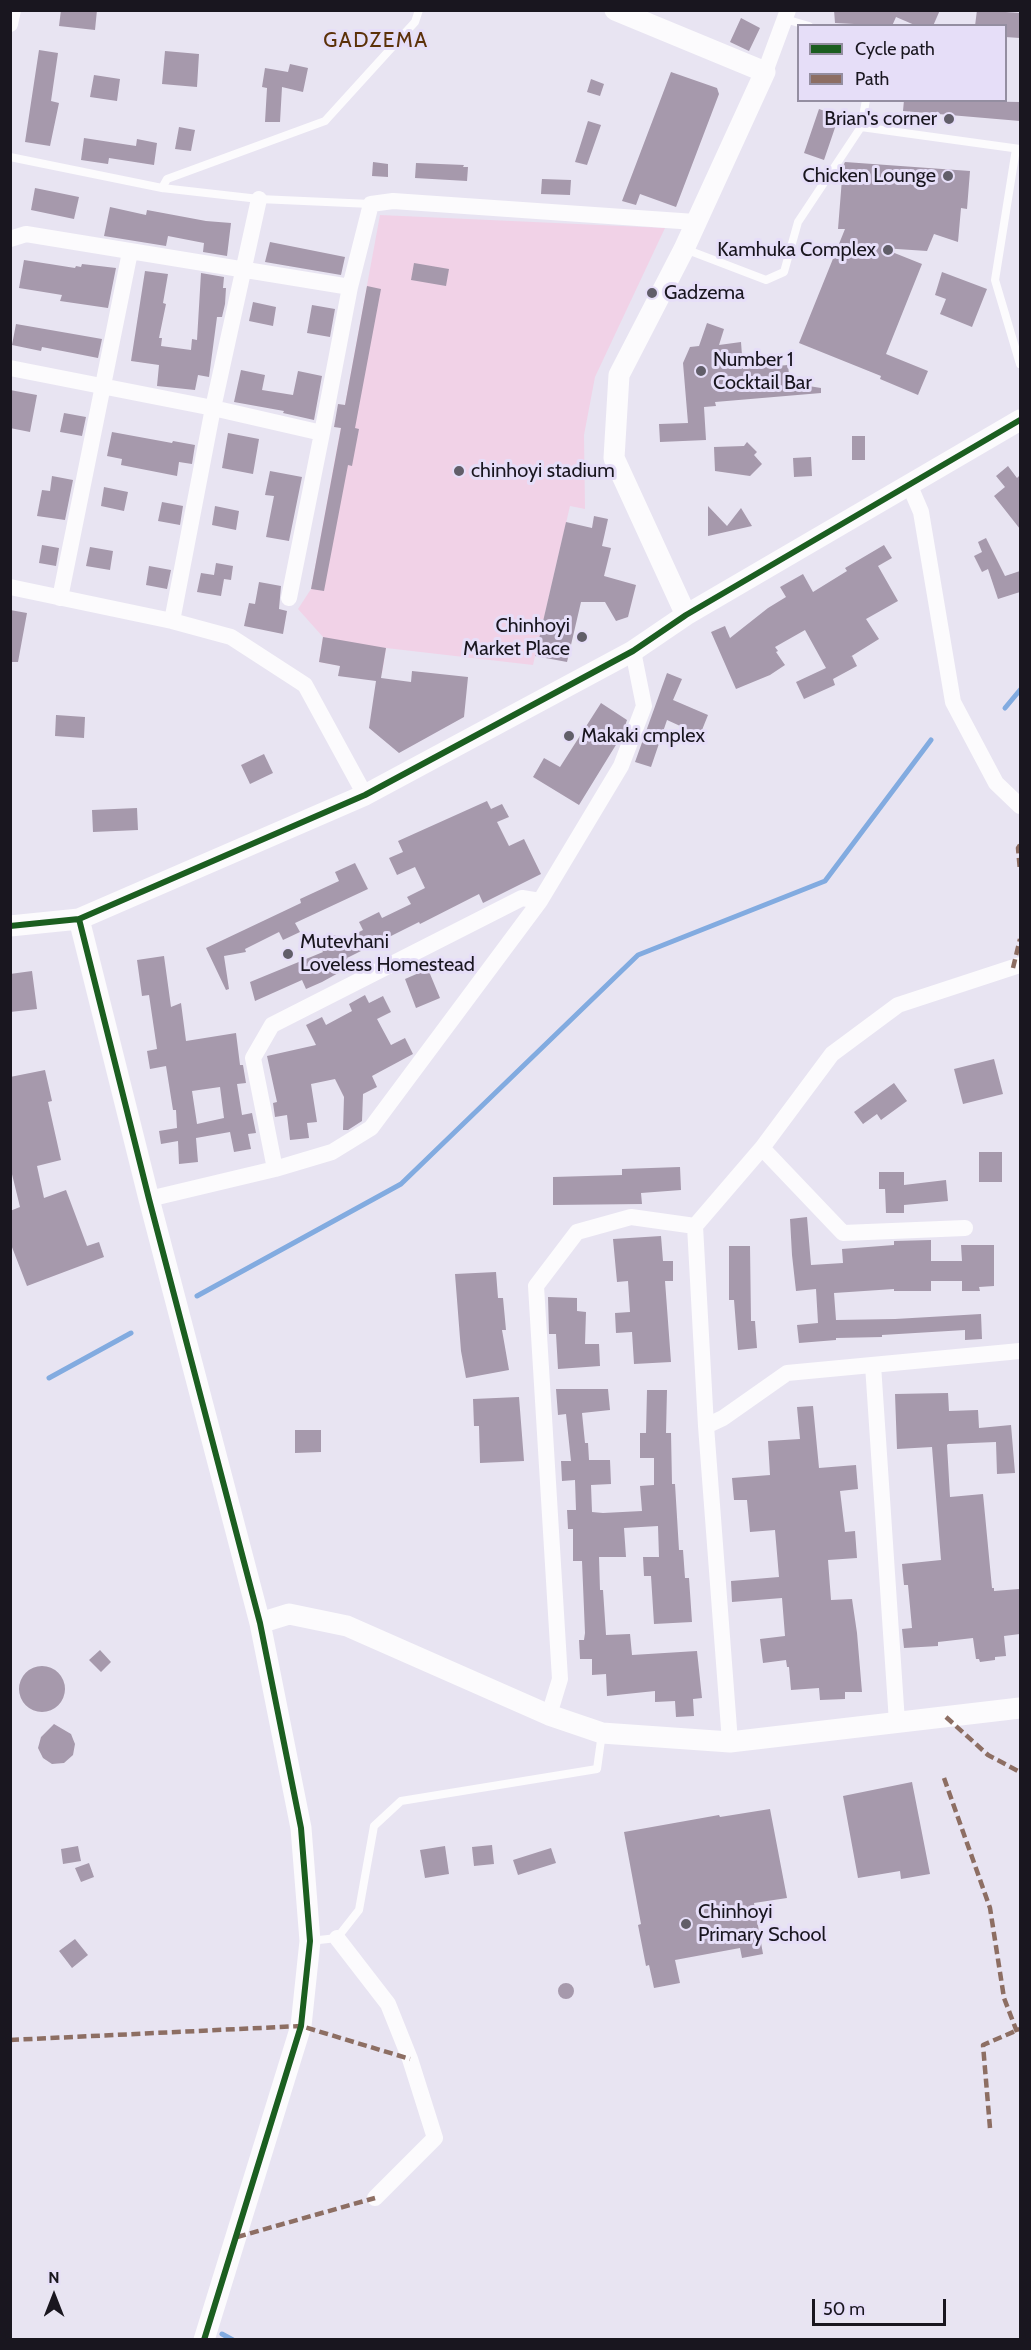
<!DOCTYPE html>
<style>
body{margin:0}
#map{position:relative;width:1031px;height:2350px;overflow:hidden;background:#e8e4f2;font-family:Cabin,sans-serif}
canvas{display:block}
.frame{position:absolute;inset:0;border:12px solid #19161f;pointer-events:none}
.legend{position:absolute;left:797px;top:24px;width:210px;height:78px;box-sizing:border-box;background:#e6def8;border:2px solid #948ea1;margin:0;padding:8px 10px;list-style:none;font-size:18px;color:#19161f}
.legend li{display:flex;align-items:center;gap:12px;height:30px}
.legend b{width:30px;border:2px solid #948ea1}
.north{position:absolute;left:24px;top:2266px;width:60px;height:60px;-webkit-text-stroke:4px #e6def8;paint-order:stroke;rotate:0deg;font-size:16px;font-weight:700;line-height:24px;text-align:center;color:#19161f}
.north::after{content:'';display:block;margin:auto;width:21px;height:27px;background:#19161f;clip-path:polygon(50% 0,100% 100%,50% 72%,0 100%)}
.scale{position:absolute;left:812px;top:2299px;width:134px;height:27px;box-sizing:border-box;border:3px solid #19161f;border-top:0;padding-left:8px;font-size:18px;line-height:21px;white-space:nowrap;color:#19161f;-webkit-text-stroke:4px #e6def8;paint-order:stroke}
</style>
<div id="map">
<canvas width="1031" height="2350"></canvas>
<div class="frame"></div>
<ul class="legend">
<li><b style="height:8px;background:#1b5e20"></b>Cycle path</li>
<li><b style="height:8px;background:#8d6e63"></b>Path</li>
</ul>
<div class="north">N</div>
<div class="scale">50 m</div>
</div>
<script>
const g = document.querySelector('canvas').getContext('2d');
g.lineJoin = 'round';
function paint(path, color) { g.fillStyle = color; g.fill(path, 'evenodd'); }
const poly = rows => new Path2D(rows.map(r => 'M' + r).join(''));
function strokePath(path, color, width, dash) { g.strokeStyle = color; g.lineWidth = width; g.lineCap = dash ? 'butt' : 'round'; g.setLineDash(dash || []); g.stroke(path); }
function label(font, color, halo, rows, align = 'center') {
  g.font = font + ' Cabin,sans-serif'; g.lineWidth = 6; g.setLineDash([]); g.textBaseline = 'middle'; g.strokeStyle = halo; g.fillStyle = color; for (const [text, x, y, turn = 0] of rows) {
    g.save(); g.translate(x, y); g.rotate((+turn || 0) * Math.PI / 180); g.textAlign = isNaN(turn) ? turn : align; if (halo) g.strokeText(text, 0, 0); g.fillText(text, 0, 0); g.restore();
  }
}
paint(poly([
 [380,215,665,228,595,377,584,435,585,509,570,506,533,665,386,648,382,673,319,662,323,637,298,609,311,589]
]), '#f1d2e7');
strokePath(poly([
 [1005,708,1020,690],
 [197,1296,401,1184,638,955,825,881,931,740],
 [49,1378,131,1333],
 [222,2334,233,2340]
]), '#82abe0', 5);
paint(poly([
 [61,10,97,10,95,30,59,26],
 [834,10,940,10,933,26,917,26,896,17,892,26,835,23],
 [977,10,1020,13,1020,38,1005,37,1005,26,975,26],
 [741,18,760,28,749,51,730,42],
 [39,50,58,53,51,101,59,103,50,146,25,142],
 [165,51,199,54,197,87,162,84],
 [290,64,308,68,303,92,282,87,280,122,265,122,267,88,262,87,265,68,288,72],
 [671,72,717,88,719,94,676,207,640,194,636,205,622,201],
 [94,75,120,79,117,101,90,97],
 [591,79,604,84,600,96,587,92],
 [904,100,1020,102,1020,121,903,111],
 [819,109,839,116,824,160,804,153],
 [588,121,601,125,587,165,575,162],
 [179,127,195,130,191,151,175,149],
 [84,138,136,146,137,139,157,143,154,165,109,158,108,164,81,160],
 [373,162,388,164,388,177,372,176],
 [845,162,970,171,967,209,961,208,958,242,934,234,927,251,882,248,922,264,886,354,928,371,918,395,880,379,881,376,799,343,845,229,838,229,843,166],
 [416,163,464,165,463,167,468,167,467,181,415,178],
 [542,179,571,180,570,195,541,194],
 [35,188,79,197,74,219,31,210],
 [110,207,146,215,147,210,206,221,231,223,227,256,203,252,204,243,168,236,166,246,104,236],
 [270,242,345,257,341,275,265,262],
 [24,260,75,268,76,266,81,267,82,264,116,268,108,308,60,301,62,295,19,288],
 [414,263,449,269,446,286,411,280],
 [145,271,168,274,163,303,166,304,159,338,162,338,161,346,191,350,192,339,197,340,201,273,224,277,223,288,226,288,225,304,222,317,217,317,209,377,198,375,195,390,157,386,159,365,131,361],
 [942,272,987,289,972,327,940,314,946,299,935,295],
 [367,286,381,289,355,428,359,429,352,466,348,465,324,591,311,589,341,428,334,427,338,404,345,405],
 [253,302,276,307,273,326,249,321],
 [312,305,335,309,330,337,307,333],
 [707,323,724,329,719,345,741,342,743,369,788,365,790,383,821,388,821,393,715,402,716,406,704,407,706,440,660,442,659,424,688,423,683,363,690,347,699,346],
 [16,324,102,339,98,358,42,347,41,351,12,345],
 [241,370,265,375,262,390,293,395,298,371,322,376,314,420,283,413,284,411,234,402],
 [10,390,37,395,30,432,10,428],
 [64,413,86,417,82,436,60,432],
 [112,432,172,443,173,441,195,445,192,464,179,462,177,476,121,465,122,459,107,456],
 [228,433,259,439,253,474,222,468],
 [852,436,865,436,865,460,852,460],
 [747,442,757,452,754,455,762,464,750,476,715,471,714,447,744,446],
 [811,457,812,476,794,477,793,458],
 [1008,466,1017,478,1020,475,1020,529,994,496,1005,487,996,476],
 [270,471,302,477,289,541,266,537,274,496,265,495],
 [52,476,73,480,65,520,37,516,42,490,50,491],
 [104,487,128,492,124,511,101,506],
 [162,502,183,506,180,525,158,521],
 [215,506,239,511,236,530,212,525],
 [708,506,727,526,741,508,752,526,708,536],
 [594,516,608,519,602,546,611,548,604,576,636,585,628,617,616,621,605,602,581,602,567,662,535,656,566,522,592,528],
 [986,538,1005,576,1020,571,1020,592,998,599,988,569,982,572,974,556,982,552,978,542],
 [42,545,59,548,56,566,39,563],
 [884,545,892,558,878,566,898,601,866,619,879,639,850,657,852,656,857,666,833,679,835,685,804,699,796,682,826,668,805,630,775,647,778,651,776,652,785,665,770,675,736,689,711,632,725,626,730,638,768,608,786,597,780,587,803,574,813,592,847,571,845,568],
 [90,547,113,551,110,570,86,566],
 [216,563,233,566,231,580,224,579,221,596,197,592,201,573,214,575],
 [149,566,171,570,167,589,146,585],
 [259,582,281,586,279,609,287,611,283,634,244,626,249,603,255,604],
 [10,610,27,613,18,662,10,662],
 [323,637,386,648,381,678,411,682,412,671,468,677,464,717,399,753,369,728,376,681,338,676,340,666,319,662],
 [667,673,682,679,673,700,708,715,700,735,667,720,651,767,635,762],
 [601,703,627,720,622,735,579,805,533,777,544,758,560,767],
 [56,715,85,717,84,738,55,736],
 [264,754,273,773,250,784,241,765],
 [487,801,491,809,502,804,509,817,497,822,509,846,524,839,541,874,483,903,479,894,420,924,419,922,347,958,351,966,322,982,306,989,302,980,255,1001,250,982,323,952,318,943,335,935,339,942,363,930,359,922,379,912,382,918,411,904,407,897,425,888,415,867,397,875,389,858,403,852,398,841],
 [137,808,138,830,93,832,92,810],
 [355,863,368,889,295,923,300,932,283,940,279,932,245,949,246,952,224,956,229,989,226,990,206,948,301,903,300,899,339,881,335,872],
 [164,956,171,1007,181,1003,186,1041,236,1033,240,1065,243,1065,246,1083,237,1084,242,1115,252,1113,256,1133,248,1134,251,1149,234,1152,230,1132,196,1138,198,1162,179,1164,178,1141,161,1144,159,1131,177,1128,176,1110,173,1110,166,1066,150,1069,147,1051,157,1049,149,995,142,996,137,960],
 [220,1087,224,1118,197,1124,192,1091],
 [428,969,440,998,416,1008,405,979],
 [32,971,37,1009,10,1012,10,974],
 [365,995,369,1003,383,996,391,1012,377,1019,391,1045,405,1038,413,1054,372,1076,377,1087,363,1094,362,1121,348,1130,343,1130,344,1097,335,1079,311,1084,317,1122,307,1123,309,1138,290,1140,287,1115,275,1117,273,1103,277,1102,267,1056,316,1045,306,1025,322,1017,326,1025,352,1011,349,1004],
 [994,1059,1003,1094,963,1104,954,1069],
 [45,1070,52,1101,48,1102,61,1160,37,1166,44,1198,66,1190,87,1246,99,1242,104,1257,27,1286,10,1242,10,1211,20,1207,10,1166,10,1077],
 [894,1083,907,1101,881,1120,877,1114,863,1124,854,1112],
 [979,1152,1002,1152,1002,1182,979,1182],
 [680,1167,681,1190,641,1193,642,1204,553,1205,553,1177,622,1175,622,1169],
 [879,1172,904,1172,904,1185,946,1180,948,1201,904,1205,904,1213,886,1213,885,1189,879,1189],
 [807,1217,811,1265,843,1263,842,1249,894,1245,894,1241,931,1240,931,1261,962,1261,961,1245,994,1245,994,1286,979,1287,980,1291,962,1291,962,1281,931,1281,931,1291,894,1291,894,1289,834,1293,836,1320,895,1319,981,1314,982,1339,965,1340,965,1330,882,1335,882,1337,836,1338,836,1340,799,1343,797,1325,818,1323,816,1289,796,1291,792,1255,790,1219],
 [661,1236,663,1261,673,1261,673,1281,665,1281,671,1362,634,1364,632,1332,616,1333,615,1313,630,1312,628,1281,617,1282,613,1239],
 [729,1246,750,1246,751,1321,755,1321,757,1348,738,1350,734,1300,729,1300],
 [496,1272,498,1298,503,1298,506,1330,502,1330,509,1370,466,1378,461,1351,455,1274],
 [548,1297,577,1298,577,1311,586,1312,585,1344,599,1344,600,1366,558,1369,556,1334,549,1334],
 [556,1389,608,1389,610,1410,582,1413,585,1443,588,1443,589,1460,610,1460,611,1484,591,1485,592,1512,603,1513,642,1511,640,1486,654,1485,654,1458,640,1458,640,1433,646,1433,647,1390,667,1390,666,1433,671,1433,672,1484,675,1484,679,1550,683,1550,685,1578,689,1578,692,1622,654,1624,651,1576,644,1576,643,1557,659,1557,658,1526,624,1528,626,1557,599,1557,600,1590,603,1590,606,1635,630,1634,632,1655,697,1651,702,1698,693,1699,694,1716,676,1717,675,1701,655,1702,655,1691,607,1696,606,1674,592,1675,592,1659,580,1659,579,1640,584,1640,585,1633,582,1561,573,1561,573,1529,568,1529,567,1510,576,1510,575,1480,562,1481,561,1461,571,1461,566,1414,558,1415],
 [948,1393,949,1411,978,1410,979,1428,1011,1425,1015,1473,997,1474,996,1442,948,1444,947,1445,950,1497,983,1494,992,1588,994,1588,994,1591,1019,1589,1020,1634,1004,1636,1006,1656,995,1657,995,1660,980,1662,979,1659,976,1659,973,1638,938,1642,938,1646,904,1648,902,1629,912,1628,908,1585,904,1585,902,1564,941,1560,932,1447,897,1449,895,1394],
 [519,1397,524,1461,480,1463,479,1426,474,1426,473,1399],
 [813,1406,819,1468,856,1465,858,1489,840,1491,845,1532,855,1531,857,1558,828,1560,831,1600,852,1599,857,1633,862,1692,845,1692,845,1699,820,1700,819,1688,791,1690,789,1667,787,1667,786,1660,763,1663,760,1639,785,1636,782,1598,732,1602,731,1581,779,1577,775,1530,750,1532,747,1500,734,1500,732,1478,770,1475,768,1441,800,1439,797,1407],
 [295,1430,321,1430,321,1452,295,1453],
 [100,1650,111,1662,101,1672,89,1660],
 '19 1689a23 23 0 1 1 46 0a23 23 0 1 1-46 0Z',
 [54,1724,71,1734,75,1744,73,1755,64,1763,52,1764,43,1758,38,1748,41,1737],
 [912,1782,930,1874,901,1879,900,1871,858,1878,843,1796],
 [770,1809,787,1898,754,1903,763,1954,742,1958,740,1948,675,1960,680,1983,654,1988,649,1965,646,1966,638,1925,641,1924,624,1832,719,1815,720,1817],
 [492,1845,494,1864,474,1866,472,1847],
 [78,1846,81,1861,63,1864,61,1849],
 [445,1846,449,1874,425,1878,420,1850],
 [551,1848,556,1863,518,1875,513,1860],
 [89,1863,94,1877,81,1882,75,1868],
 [75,1939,88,1955,72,1968,59,1951],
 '558 1991a8 8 0 1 1 16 0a8 8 0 1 1-16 0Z'
]), '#a699ac');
strokePath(poly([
 [785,19,809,26],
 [861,127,1020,149],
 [1016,149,995,280,1020,364],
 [10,157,162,188,259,199,371,204],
 [162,188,167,179,325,121,415,22,419,10],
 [685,249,766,280,784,272,798,222,861,127,866,100],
 [310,1941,337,1938,359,1910,374,1826,401,1801,597,1769,602,1733]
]), '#fcfbfd', 8);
strokePath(poly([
 [10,24,13,10],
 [765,72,788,10],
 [10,239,26,234,350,287,371,204,393,201,695,222],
 [10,368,213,408,322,433,350,287],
 [909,484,921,512,953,702,996,783,1020,806],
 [10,587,172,621,231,637,305,685,365,795],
 [60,598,130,252],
 [289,598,322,433],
 [172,621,213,408,259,199],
 [762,1148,843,1233,965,1228],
 [275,1169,253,1058,272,1025,522,898,540,901],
 [149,1199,275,1169,332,1152,371,1128,540,901,621,766,644,706,633,651],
 [873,1365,897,1722],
 [706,1426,723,1418,787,1373,1020,1351],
 [549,1715,560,1679,536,1286,577,1232,631,1217,695,1226],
 [730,1742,706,1426,695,1226,762,1148,832,1054,898,1005,1020,965],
 [337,1938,388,2004,410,2059,435,2138,375,2198]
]), '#fcfbfd', 16);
strokePath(poly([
 [615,10,765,72,684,249,619,375,614,458,686,615],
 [79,919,149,1199,260,1623,301,1828,310,1941,301,2026,204,2340],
 [10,926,79,919,365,795,633,651,686,615,1020,420],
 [260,1623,289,1614,347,1626,549,1715,602,1733,730,1742,1020,1708]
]), '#fcfbfd', 21);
strokePath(poly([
 [1020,845,1018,848,1020,871],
 [1013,968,1020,939],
 [946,1717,988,1755,1020,1772],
 [944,1778,990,1908,1004,1998,1017,2032],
 [10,2040,301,2026,410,2059],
 [990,2128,983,2045,1020,2029],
 [237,2237,375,2198]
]), '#8d6e63', 4.5, [9, 4.5]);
strokePath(poly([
 [79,919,149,1199,260,1623,301,1828,310,1941,301,2026,204,2340],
 [10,926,79,919,365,795,633,651,686,615,1020,420]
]), '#1b5e20', 6);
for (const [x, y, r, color] of [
 [949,119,6,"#615e69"],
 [948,176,6,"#615e69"],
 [888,250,6,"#615e69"],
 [652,293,6,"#615e69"],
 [701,371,6,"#615e69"],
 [459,471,6,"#615e69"],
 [582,637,6,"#615e69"],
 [569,736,6,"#615e69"],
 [288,954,6,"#615e69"],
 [686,1924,6,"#615e69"]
]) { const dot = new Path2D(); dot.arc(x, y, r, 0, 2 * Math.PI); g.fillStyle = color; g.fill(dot); strokePath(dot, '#e6def8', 2); }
label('20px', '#19161f', '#e6def8', [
 ["Brian's corner",937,119,"right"],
 ["Chicken Lounge",936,176,"right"],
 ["Kamhuka Complex",876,250,"right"],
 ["Gadzema",664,293],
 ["Number 1",713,360],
 ["Cocktail Bar",713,383],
 ["chinhoyi stadium",471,471],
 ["Chinhoyi",570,626,"right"],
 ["Market Place",570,649,"right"],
 ["Makaki cmplex",581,736],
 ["Mutevhani",300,942],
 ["Loveless Homestead",300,965],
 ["Chinhoyi",698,1912],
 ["Primary School",698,1935]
], 'left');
g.letterSpacing = '1.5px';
label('21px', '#5c3109', '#e6def8', [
 ["GADZEMA",376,41]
]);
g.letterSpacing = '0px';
</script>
